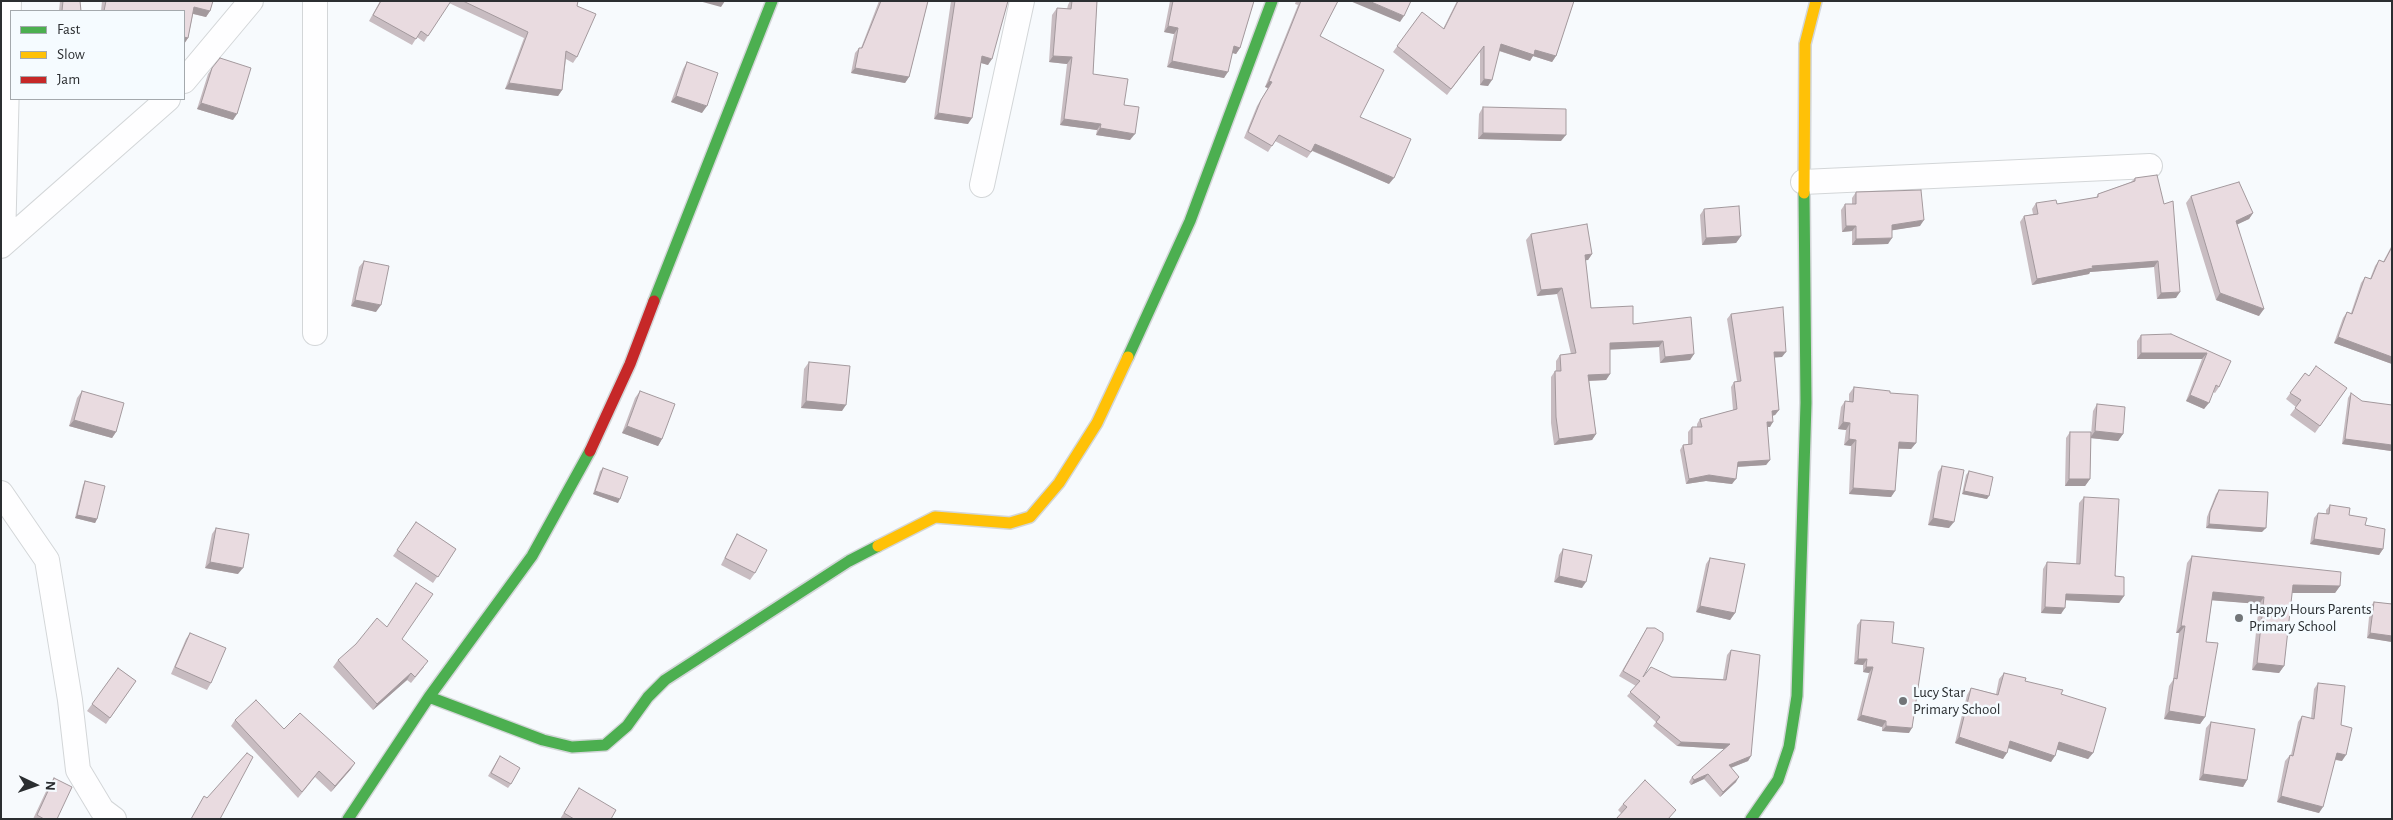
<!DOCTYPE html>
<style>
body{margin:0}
#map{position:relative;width:2393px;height:820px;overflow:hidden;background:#f7fafd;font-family:"Alegreya Sans",sans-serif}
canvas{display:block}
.frame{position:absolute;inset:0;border:2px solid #2b2e31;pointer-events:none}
.legend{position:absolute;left:10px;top:10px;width:175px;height:90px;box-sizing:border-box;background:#f5fbff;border:1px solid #a4a9ad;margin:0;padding:6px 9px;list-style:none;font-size:15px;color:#2b2e31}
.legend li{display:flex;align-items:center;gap:10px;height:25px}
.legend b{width:25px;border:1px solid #a4a9ad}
.north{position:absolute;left:10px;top:760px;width:50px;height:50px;-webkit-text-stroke:4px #f5fbff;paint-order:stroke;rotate:93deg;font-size:14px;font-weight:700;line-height:20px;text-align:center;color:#2b2e31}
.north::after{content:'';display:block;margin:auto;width:18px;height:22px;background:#2b2e31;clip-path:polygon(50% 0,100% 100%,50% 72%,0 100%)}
</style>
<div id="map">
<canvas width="2393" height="820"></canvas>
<div class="frame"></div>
<ul class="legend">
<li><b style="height:6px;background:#4caf50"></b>Fast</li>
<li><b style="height:6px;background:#ffc107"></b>Slow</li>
<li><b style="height:6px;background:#c62828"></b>Jam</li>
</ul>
<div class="north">N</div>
</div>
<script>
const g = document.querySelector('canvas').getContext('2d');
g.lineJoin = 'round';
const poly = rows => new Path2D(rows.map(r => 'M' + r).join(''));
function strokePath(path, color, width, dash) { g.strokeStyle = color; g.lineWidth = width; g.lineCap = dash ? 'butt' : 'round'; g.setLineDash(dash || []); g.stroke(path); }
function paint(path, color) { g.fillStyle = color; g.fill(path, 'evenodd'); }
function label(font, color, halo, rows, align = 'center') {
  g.font = font + ' "Alegreya Sans",sans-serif'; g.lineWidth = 5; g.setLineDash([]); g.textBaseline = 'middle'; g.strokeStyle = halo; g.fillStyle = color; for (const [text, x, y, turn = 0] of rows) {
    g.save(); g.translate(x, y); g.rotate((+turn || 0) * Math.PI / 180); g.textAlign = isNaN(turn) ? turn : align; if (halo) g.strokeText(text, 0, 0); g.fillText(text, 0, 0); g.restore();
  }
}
const street = poly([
 [315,1,315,333],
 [184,81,251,1],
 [1803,182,2150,166],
 [982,185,1022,1],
 [3,243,9,1],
 [1,246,168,99],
 [1,493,47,560,70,700,78,770,102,810,114,819]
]);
const fast = poly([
 [654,301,772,1],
 [1128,357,1190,221,1272,1],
 [429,697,543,740,572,747,605,745,627,726,648,697,665,680,849,561,878,546],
 [348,819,429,697,532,556,590,451],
 [1751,819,1778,780,1789,747,1797,696,1806,403,1804,193]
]);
const slow = poly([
 [1804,193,1805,44,1816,1],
 [878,546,935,517,1010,523,1030,517,1059,483,1097,423,1128,357]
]);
const jam = poly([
 [590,451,630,364,654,301]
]);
strokePath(street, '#d3d6d8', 26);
strokePath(fast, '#d3d6d8', 14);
strokePath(slow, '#d3d6d8', 14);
strokePath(jam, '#d3d6d8', 14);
strokePath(street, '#fefeff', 24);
strokePath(fast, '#4caf50', 11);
strokePath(slow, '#ffc107', 11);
strokePath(jam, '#c62828', 11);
paint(poly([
 [60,1,80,1,81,11,59,11],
 [102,1,213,1,210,11,206,17,193,14,188,38,184,44,184,11,101,11],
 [380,1,578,1,577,6,577,57,573,63,566,59,562,90,558,96,505,89,524,38,449,3,424,42,417,37,412,45,369,21],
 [879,1,928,1,909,77,905,83,851,73,855,53,859,48,861,48],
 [951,1,1008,1,988,65,981,63,968,124,934,119],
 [1070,1,1097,1,1093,74,1124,105,1130,140,1096,135,1097,130,1060,125,1067,64,1049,62,1052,15,1057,8,1067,9,1068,5],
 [1170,1,1254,1,1240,48,1236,54,1232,53,1224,78,1167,67,1174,34,1164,32],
 [1296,1,1338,1,1320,36,1360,117,1389,184,1312,151,1307,158,1275,141,1268,152,1244,138,1257,106,1268,88,1265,87,1298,5,1295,4],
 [1457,1,1574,1,1556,56,1552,62,1533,56,1530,61,1499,51,1488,86,1480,85,1480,52,1447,95,1393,52,1422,12,1443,29],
 [687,62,702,113,671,102,683,69],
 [212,68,233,120,197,109,208,74],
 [1483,107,1561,141,1478,139,1479,114],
 [2135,178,2176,298,2157,299,2154,267,2090,272,2089,274,2032,285,2020,222,2024,216,2033,214,2032,209,2036,203,2057,204,2096,198,2098,194,2131,182],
 [1856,192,1920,226,1892,230,1888,244,1852,245,1852,231,1842,232,1841,210,1845,204,1852,204,1852,198],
 [2191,196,2253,213,2249,219,2237,224,2259,316,2216,300,2186,203],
 [1704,209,1741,236,1736,243,1702,245,1700,215],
 [1531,234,1592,254,1588,260,1585,260,1591,308,1633,324,1694,354,1690,360,1660,363,1659,347,1610,349,1610,374,1606,380,1589,381,1596,434,1592,440,1554,445,1551,423,1551,377,1555,371,1556,371,1556,361,1560,355,1571,354,1557,294,1537,296,1526,240],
 [2392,245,2392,364,2334,343,2343,318,2347,312,2351,313,2361,283,2365,277,2370,279,2375,266,2379,260,2383,262],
 [364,261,376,312,351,306,359,267],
 [1731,314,1782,357,1774,357,1779,410,1775,415,1773,416,1770,427,1767,427,1770,460,1766,465,1737,467,1732,484,1706,481,1686,484,1680,450,1683,445,1688,444,1688,432,1692,427,1697,427,1697,424,1700,419,1733,410,1731,387,1734,382,1737,381,1727,319],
 [2141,335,2231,361,2219,387,2215,393,2213,392,2204,409,2186,401,2202,359,2137,359,2137,341],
 [809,362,842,411,801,408,804,369],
 [2305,373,2309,376,2347,388,2315,433,2290,415,2296,407,2286,399],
 [1854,387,1890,393,1916,443,1911,449,1898,449,1895,491,1891,497,1849,494,1851,446,1844,445,1846,430,1838,429,1841,407,1845,401,1849,401,1849,394],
 [82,391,116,432,112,438,69,426,77,398],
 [640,391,662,439,658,446,622,433,635,398],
 [2351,393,2362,401,2391,451,2342,444,2348,398],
 [2097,404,2123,434,2118,441,2091,438,2090,479,2085,486,2065,486,2066,438,2070,432,2091,435,2093,411],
 [1942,466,1949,528,1928,525,1938,472],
 [603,468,618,503,593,494,600,471],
 [1969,471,1987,499,1962,494,1966,475],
 [85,481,97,519,95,523,75,518,83,485],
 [2219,490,2262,532,2206,528,2207,517,2216,494],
 [2084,497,2124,596,2119,603,2066,600,2061,614,2041,613,2043,569,2047,562,2076,564,2079,503],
 [2330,505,2365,525,2383,549,2379,555,2310,544,2314,518,2318,513,2326,514,2326,510],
 [416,522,456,549,433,583,393,556],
 [216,528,238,574,205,568,212,534],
 [737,534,755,573,750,580,721,565,733,541],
 [1563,549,1582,588,1554,582,1559,555],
 [2192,556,2340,586,2335,593,2292,593,2284,666,2279,673,2252,670,2259,604,2212,600,2206,642,2205,717,2200,724,2164,719,2169,686,2173,680,2179,633,2176,633,2187,563],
 [1710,558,1735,613,1730,620,1696,612,1706,564],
 [2374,602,2392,604,2392,642,2367,638,2370,607],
 [1861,620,1892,643,1909,733,1882,731,1882,727,1857,720,1869,673,1863,672,1863,665,1854,664,1857,625],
 [1647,628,1643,677,1672,677,1723,679,1727,655,1731,650,1751,756,1748,761,1731,768,1736,782,1720,797,1704,779,1691,785,1689,782,1692,777,1724,749,1677,746,1653,726,1656,722,1627,696,1636,686,1619,676],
 [190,633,211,683,207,690,171,674,186,639],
 [402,639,424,667,411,683,407,680,373,710,333,667,338,660],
 [118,668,136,681,106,724,87,711],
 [2004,673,2061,694,2093,753,2088,759,2057,749,2051,762,2008,748,2003,759,1955,743,1967,695,1971,688,1996,694,1999,679],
 [2318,683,2341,725,2342,761,2335,760,2319,813,2277,802,2285,761,2290,755,2291,755,2298,722,2302,716,2311,718,2314,689],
 [235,720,284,729,351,769,331,792,315,777,298,798,231,726],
 [2211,722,2247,780,2243,787,2199,780,2206,728],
 [498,759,511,784,508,788,488,776],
 [54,778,57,819,33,819,49,785],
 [579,788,611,819,560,819],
 [1623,804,1672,816,1621,813,1618,810]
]), '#c8bcc1');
paint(poly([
 [699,1,725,1,721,7],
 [1350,1,1369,1,1404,16,1400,22],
 [194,7,210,11,206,17,190,13],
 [1168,26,1178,28,1174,34,1164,32],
 [184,37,188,38,184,44],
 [1501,44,1535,50,1556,56,1552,62,1533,56,1530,61,1497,50],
 [1234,46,1240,48,1236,54,1230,52],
 [982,56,992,59,988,65,978,62],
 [1053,56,1072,57,1067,64,1049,62],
 [1172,61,1228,72,1224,78,1167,67],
 [855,68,909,77,905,83,851,73],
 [1484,79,1492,80,1488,86,1480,85],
 [1269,81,1272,82,1268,88,1265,87],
 [509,83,562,90,558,96,505,89],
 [676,96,707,106,702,113,671,102],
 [201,103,237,114,233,120,197,109],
 [938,113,972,118,968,124,934,119],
 [1064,119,1101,124,1097,130,1060,125],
 [1100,128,1135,134,1130,140,1096,135],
 [1483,133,1566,135,1561,141,1478,139],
 [1315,144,1394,178,1389,184,1311,150],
 [2253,213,2249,219,2232,227,2236,221],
 [1924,220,1920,226,1888,231,1892,225],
 [1846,226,1856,226,1852,231,1842,232],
 [1741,236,1736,243,1702,245,1706,238],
 [1892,238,1888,244,1852,245,1856,239],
 [1592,254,1588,260,1580,261,1585,255],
 [2158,261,2154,267,2090,272,2089,274,2032,285,2037,279,2092,266],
 [1562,288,1557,294,1537,296,1541,290],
 [2180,292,2176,298,2157,299,2161,293],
 [2220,293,2264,309,2259,316,2216,300],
 [355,300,381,305,376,312,351,306],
 [2338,337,2392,357,2392,364,2334,343],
 [1663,341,1659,347,1605,350,1610,343],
 [1774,352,1786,352,1782,357,1770,358],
 [2141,353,2207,353,2202,359,2137,359],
 [1694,354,1690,360,1660,363,1665,357],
 [1610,374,1606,380,1584,381,1588,375],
 [2190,395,2209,403,2204,409,2186,401],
 [806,401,846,405,842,411,801,408],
 [1779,410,1775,415,1768,416,1772,411],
 [74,420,116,432,112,438,69,426],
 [1767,422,1773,422,1770,427,1763,427],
 [1843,422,1850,423,1846,430,1838,429],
 [627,426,662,439,658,446,622,433],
 [2095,431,2123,434,2118,441,2090,438],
 [1596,434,1592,440,1554,445,1559,439],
 [1849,439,1856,440,1851,446,1844,445],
 [2345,439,2392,445,2392,449,2391,451,2342,444],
 [1899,442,1916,443,1911,449,1895,448],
 [1770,460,1766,465,1734,467,1738,462],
 [1709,475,1736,479,1732,484,1706,481,1686,484,1689,479],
 [2069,479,2090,479,2085,486,2065,486],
 [1853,488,1895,491,1891,497,1849,494],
 [595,491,620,499,618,503,593,494],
 [1964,491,1989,496,1987,499,1962,494],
 [77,515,97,519,95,523,75,518],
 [1933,518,1954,522,1949,528,1928,525],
 [2209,524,2266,528,2262,532,2206,528],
 [2314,539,2383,549,2379,555,2310,544],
 [210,562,243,568,238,574,205,568],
 [1559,576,1586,582,1582,588,1554,582],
 [2293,585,2340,586,2335,593,2287,593],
 [2213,592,2264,597,2259,604,2208,600],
 [2066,594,2124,596,2119,603,2061,600],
 [1700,606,1735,613,1730,620,1696,612],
 [2045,607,2065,608,2061,614,2041,613],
 [2181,626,2185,626,2179,633,2176,633],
 [2370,633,2392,636,2392,642,2367,638],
 [1858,659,1867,659,1863,665,1854,664],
 [2257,663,2284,666,2279,673,2252,670],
 [1866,667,1873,667,1869,673,1863,672],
 [411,673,407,680,373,710,377,704],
 [2169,711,2205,717,2200,724,2164,719],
 [1861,715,1886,721,1882,727,1857,720],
 [1886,726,1912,728,1909,733,1882,731],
 [1959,737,2007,753,2003,759,1955,743],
 [2010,741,2055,756,2051,762,2006,747],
 [1681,742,1730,744,1726,749,1677,746],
 [2059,742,2093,753,2088,759,2055,749],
 [2337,753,2346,755,2342,761,2333,759],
 [1751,756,1748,761,1725,770,1729,765],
 [355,763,351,769,331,792,335,786],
 [1708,774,1704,779,1691,785,1694,780],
 [2203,774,2247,780,2243,787,2199,780],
 [1739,777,1736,782,1720,797,1723,792],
 [2281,796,2323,807,2319,813,2277,802]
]), '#a3999d');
const building = poly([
 [63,1,80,1,81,11,62,11,63,1],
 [106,1,213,1,210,11,194,7,188,38,184,37,184,11,104,11,106,1],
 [381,1,451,1,428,36,421,31,416,39,373,15,381,1],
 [463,1,578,1,577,6,596,14,577,57,566,51,562,90,509,83,528,32,463,1],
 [881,1,928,1,909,77,855,68,859,48,862,48,881,1],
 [955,1,1008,1,992,59,982,56,972,118,938,113,955,1],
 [1072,1,1097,1,1093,74,1128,79,1124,105,1139,107,1135,134,1100,128,1101,124,1064,119,1072,57,1053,56,1057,8,1071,9,1072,1],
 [1173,1,1254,1,1240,48,1234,46,1228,72,1172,61,1178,28,1168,26,1173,1],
 [1301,1,1338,1,1320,36,1384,70,1360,117,1411,139,1394,178,1315,144,1311,152,1279,135,1272,146,1248,132,1261,100,1272,82,1269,81,1301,1],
 [1369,1,1411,1,1404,16,1369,1],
 [1458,1,1574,1,1556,56,1535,50,1534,55,1501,44,1492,80,1484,79,1484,46,1451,89,1397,46,1422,12,1444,29,1458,1],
 [220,58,251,68,237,114,201,103,212,68,220,58],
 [687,62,718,73,707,106,676,96,687,62],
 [1483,107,1566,109,1566,135,1483,133,1483,107],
 [2157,175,2164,204,2173,201,2180,292,2161,293,2158,261,2092,266,2093,268,2037,279,2024,216,2038,214,2036,203,2056,200,2057,204,2098,197,2098,194,2135,181,2135,178,2157,175],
 [2239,182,2253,213,2236,221,2264,309,2220,293,2191,196,2239,182],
 [1921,190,1924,220,1892,225,1892,238,1856,239,1856,226,1846,226,1845,204,1856,204,1856,192,1921,190],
 [1739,206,1741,236,1706,238,1704,209,1739,206],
 [1587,224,1592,254,1585,255,1591,308,1633,306,1633,324,1691,317,1694,354,1665,357,1663,341,1610,343,1610,374,1588,375,1596,434,1559,439,1556,417,1555,371,1561,371,1560,355,1576,353,1562,288,1541,290,1531,234,1587,224],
 [2392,247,2392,357,2338,337,2347,312,2352,314,2365,277,2371,279,2379,260,2384,262,2392,247],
 [364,261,389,266,381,305,355,300,364,261],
 [1783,307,1786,352,1774,352,1779,410,1772,411,1773,422,1767,422,1770,460,1738,462,1736,479,1709,475,1689,479,1683,445,1692,444,1692,427,1702,427,1700,419,1737,409,1734,382,1741,381,1731,314,1783,307],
 [2171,334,2231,361,2219,387,2216,385,2209,403,2190,395,2207,353,2141,353,2141,335,2171,334],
 [809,362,850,366,846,405,806,401,809,362],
 [2316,366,2347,388,2320,426,2295,408,2301,400,2290,393,2305,373,2309,376,2316,366],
 [1854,387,1890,391,1890,393,1918,395,1916,443,1899,442,1895,491,1853,488,1856,440,1849,439,1850,423,1843,422,1845,401,1853,402,1854,387],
 [82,391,124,403,116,432,74,420,82,391],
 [640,391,675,404,662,439,627,426,640,391],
 [2351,393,2362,401,2392,405,2392,445,2345,439,2351,393],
 [2097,404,2125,407,2123,434,2095,431,2097,404],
 [2070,432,2091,432,2090,479,2069,479,2070,432],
 [1942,466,1964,470,1954,522,1933,518,1942,466],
 [603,468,628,477,620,499,595,491,603,468],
 [1969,471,1993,477,1989,496,1964,491,1969,471],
 [85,481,105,486,97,519,77,515,85,481],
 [2219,490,2268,492,2266,528,2209,524,2210,512,2219,490],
 [2084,497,2119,499,2115,576,2124,577,2124,596,2066,594,2065,608,2045,607,2047,562,2080,564,2084,497],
 [2330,505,2350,508,2349,515,2367,518,2365,525,2385,529,2383,549,2314,539,2318,513,2329,514,2330,505],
 [416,522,456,549,438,577,397,550,416,522],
 [216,528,249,534,243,568,210,562,216,528],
 [737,534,767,550,755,573,725,558,737,534],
 [1563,549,1592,555,1586,582,1559,576,1563,549],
 [2192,556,2341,572,2340,586,2293,585,2284,666,2257,663,2264,597,2213,592,2206,642,2218,643,2205,717,2169,711,2174,678,2177,679,2185,626,2181,626,2192,556],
 [1710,558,1745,564,1735,613,1700,606,1710,558],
 [416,583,433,594,402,639,428,661,415,677,411,673,377,704,338,660,356,644,377,618,387,627,416,583],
 [2374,602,2392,604,2392,636,2370,633,2374,602],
 [1861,620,1894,622,1892,643,1924,648,1912,728,1886,726,1886,721,1861,715,1873,667,1866,667,1867,659,1858,659,1861,620],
 [1647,628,1655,628,1663,633,1663,640,1643,677,1651,667,1672,677,1726,680,1731,650,1760,655,1751,756,1729,765,1739,777,1723,792,1708,774,1694,780,1692,777,1730,744,1681,742,1656,722,1660,717,1630,692,1640,681,1623,671,1647,628],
 [190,633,226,648,211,683,175,667,190,633],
 [118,668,136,681,110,718,92,704,118,668],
 [2004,673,2026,678,2025,681,2063,690,2061,694,2106,708,2093,753,2059,742,2055,756,2010,741,2007,753,1959,737,1971,688,1998,695,2004,673],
 [2318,683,2345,686,2341,725,2352,728,2346,755,2337,753,2323,807,2281,796,2290,755,2293,756,2302,716,2314,719,2318,683],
 [256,700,284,729,300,713,355,763,335,786,319,771,302,792,235,720,256,700],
 [2211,722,2255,729,2247,780,2203,774,2211,722],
 [247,753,253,757,220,819,191,819,204,796,207,798,247,753],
 [500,756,520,768,511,784,491,773,500,756],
 [54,778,72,787,57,819,44,819,37,815,54,778],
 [1645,780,1676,810,1668,819,1616,819,1627,807,1623,804,1645,780],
 [579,788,616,810,611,819,574,819,564,813,579,788]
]);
paint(building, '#e9dbe0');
strokePath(building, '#a3999d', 1);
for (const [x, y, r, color] of [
 [2239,618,5,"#727578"],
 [1903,701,5,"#727578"]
]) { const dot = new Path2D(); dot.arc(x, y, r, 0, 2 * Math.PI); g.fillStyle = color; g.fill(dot); strokePath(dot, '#f5fbff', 2); }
label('15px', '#2b2e31', '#f5fbff', [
 ["Happy Hours Parents",2249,609],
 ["Primary School",2249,626],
 ["Lucy Star",1913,692],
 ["Primary School",1913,709]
], 'left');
</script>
